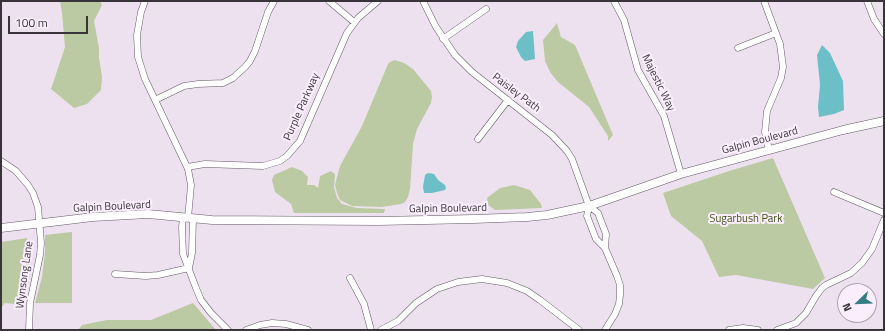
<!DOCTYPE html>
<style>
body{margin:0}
#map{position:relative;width:885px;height:331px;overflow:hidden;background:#ede1f0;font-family:"Titillium Web",sans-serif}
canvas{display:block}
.frame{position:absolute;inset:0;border:2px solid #39343a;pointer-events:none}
.north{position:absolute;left:837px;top:283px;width:40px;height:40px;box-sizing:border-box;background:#faeefd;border:1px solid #ada4af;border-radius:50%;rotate:247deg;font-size:11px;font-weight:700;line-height:16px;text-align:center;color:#39343a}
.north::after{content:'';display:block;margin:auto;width:14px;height:18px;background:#357d84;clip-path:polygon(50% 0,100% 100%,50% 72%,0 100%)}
.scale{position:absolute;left:8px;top:16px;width:80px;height:18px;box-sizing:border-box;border:2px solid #39343a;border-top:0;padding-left:5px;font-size:12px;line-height:14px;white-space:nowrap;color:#39343a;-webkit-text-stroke:3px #faeefd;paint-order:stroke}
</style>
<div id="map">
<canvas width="885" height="331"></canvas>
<div class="frame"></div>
<div class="north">N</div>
<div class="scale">100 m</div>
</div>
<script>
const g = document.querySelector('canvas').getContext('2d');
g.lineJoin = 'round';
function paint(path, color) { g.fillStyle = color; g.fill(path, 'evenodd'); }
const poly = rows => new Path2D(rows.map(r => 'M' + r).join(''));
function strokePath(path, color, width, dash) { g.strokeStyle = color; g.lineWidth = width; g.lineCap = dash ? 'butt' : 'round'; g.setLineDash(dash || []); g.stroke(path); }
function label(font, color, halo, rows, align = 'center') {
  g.font = font + ' "Titillium Web",sans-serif'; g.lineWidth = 4; g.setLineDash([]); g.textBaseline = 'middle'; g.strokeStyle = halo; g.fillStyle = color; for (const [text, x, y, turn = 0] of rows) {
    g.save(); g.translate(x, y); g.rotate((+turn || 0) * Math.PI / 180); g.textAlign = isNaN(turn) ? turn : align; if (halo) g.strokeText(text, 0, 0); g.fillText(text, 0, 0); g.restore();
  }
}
paint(poly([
 [60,1,100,1,102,5,94,21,99,48,99,57,102,77,101,90,87,104,74,108,51,89,65,47,62,13],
 [557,23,561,37,575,45,613,135,608,141,608,136,589,107,558,82,550,72,545,61,543,40],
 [395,60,404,63,413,69,431,91,432,97,431,103,417,129,413,144,410,189,408,197,405,202,401,204,382,207,352,206,340,200,337,193,335,185,340,166,362,126,388,64,390,62],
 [773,158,825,278,813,289,736,275,719,277,702,241,671,216,663,193,729,171],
 [292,167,302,171,308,177,307,185,314,185,318,188,320,176,331,171,335,174,334,187,337,198,342,204,357,208,385,209,384,213,294,213,291,204,275,192,272,180,274,175],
 [514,185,530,190,541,204,542,208,495,210,488,205,487,198,500,188],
 [72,232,72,303,35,303,42,277,45,253,45,235],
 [27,238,32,259,25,305,5,303,1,308,1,242],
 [193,303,216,330,78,330,82,325,107,320,151,320]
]), '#bccaa3');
paint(poly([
 [533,31,535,59,525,61,521,57,516,47,518,41,526,32],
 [822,45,830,53,843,81,844,110,834,114,819,117,818,107,820,85,817,55],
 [428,173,434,174,438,180,445,185,446,188,445,190,432,193,424,193,423,187,425,175]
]), '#6cbfc6');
const street = poly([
 [145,1,141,12,137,35,138,57,145,79,188,169,191,185,188,218],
 [329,1,354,22],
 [423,1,436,27,455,55,472,72,552,135,567,151,572,159,589,206,587,216,596,239,605,248,617,276,620,285,620,295,619,304,615,314,605,330],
 [614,1,624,20,638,70,664,116,681,174],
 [764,1,780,44,783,67,781,78,767,111,765,132,769,150],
 [867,1,874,19,884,34],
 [443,39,486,9],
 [738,48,776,33],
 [155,100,184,86,198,84,223,83,233,78,245,67,250,61,255,51,268,12,274,1],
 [478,139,508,100],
 [1,161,16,171,28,185,33,193,38,207,41,243,40,255,30,303,29,330],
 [187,167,205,164,263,166,280,161,287,156,300,141,347,33,358,18,378,1],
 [834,192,884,213],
 [589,206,598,213,606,234,605,248],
 [183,218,182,227,183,254,196,288,201,300,211,313,228,330],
 [189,268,192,253,193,219],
 [115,274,146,276,158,275,189,268],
 [350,278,364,304,371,330],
 [246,330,260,325,272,323,286,324,308,330],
 [381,330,398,321,416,303,437,289,458,282,482,279,507,283,527,291,540,300,579,330],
 [729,330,743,328,758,330],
 [777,330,796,323,806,313,816,296,822,288,826,285,851,273,862,263,872,249,884,220]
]);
const secondary = poly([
 [1,228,93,217,148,214,212,220,379,221,474,219,527,217,547,215,589,206,681,174,843,130,884,121]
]);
strokePath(street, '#635966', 7);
strokePath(secondary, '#635966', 9);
strokePath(street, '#fff', 6);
strokePath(secondary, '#fff', 8);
label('11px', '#39343a', '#faeefd', [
 ["Majestic Way",658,83,64],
 ["Paisley Path",516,93,37],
 ["Purple Parkway",302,107,-66],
 ["Galpin Boulevard",760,141,-15],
 ["Galpin Boulevard",112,207,-3],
 ["Galpin Boulevard",448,209,-1],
 ["Wynsong Lane",25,275,-82]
]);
label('11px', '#3e5010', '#faeefd', [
 ["Sugarbush Park",746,219]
]);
</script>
